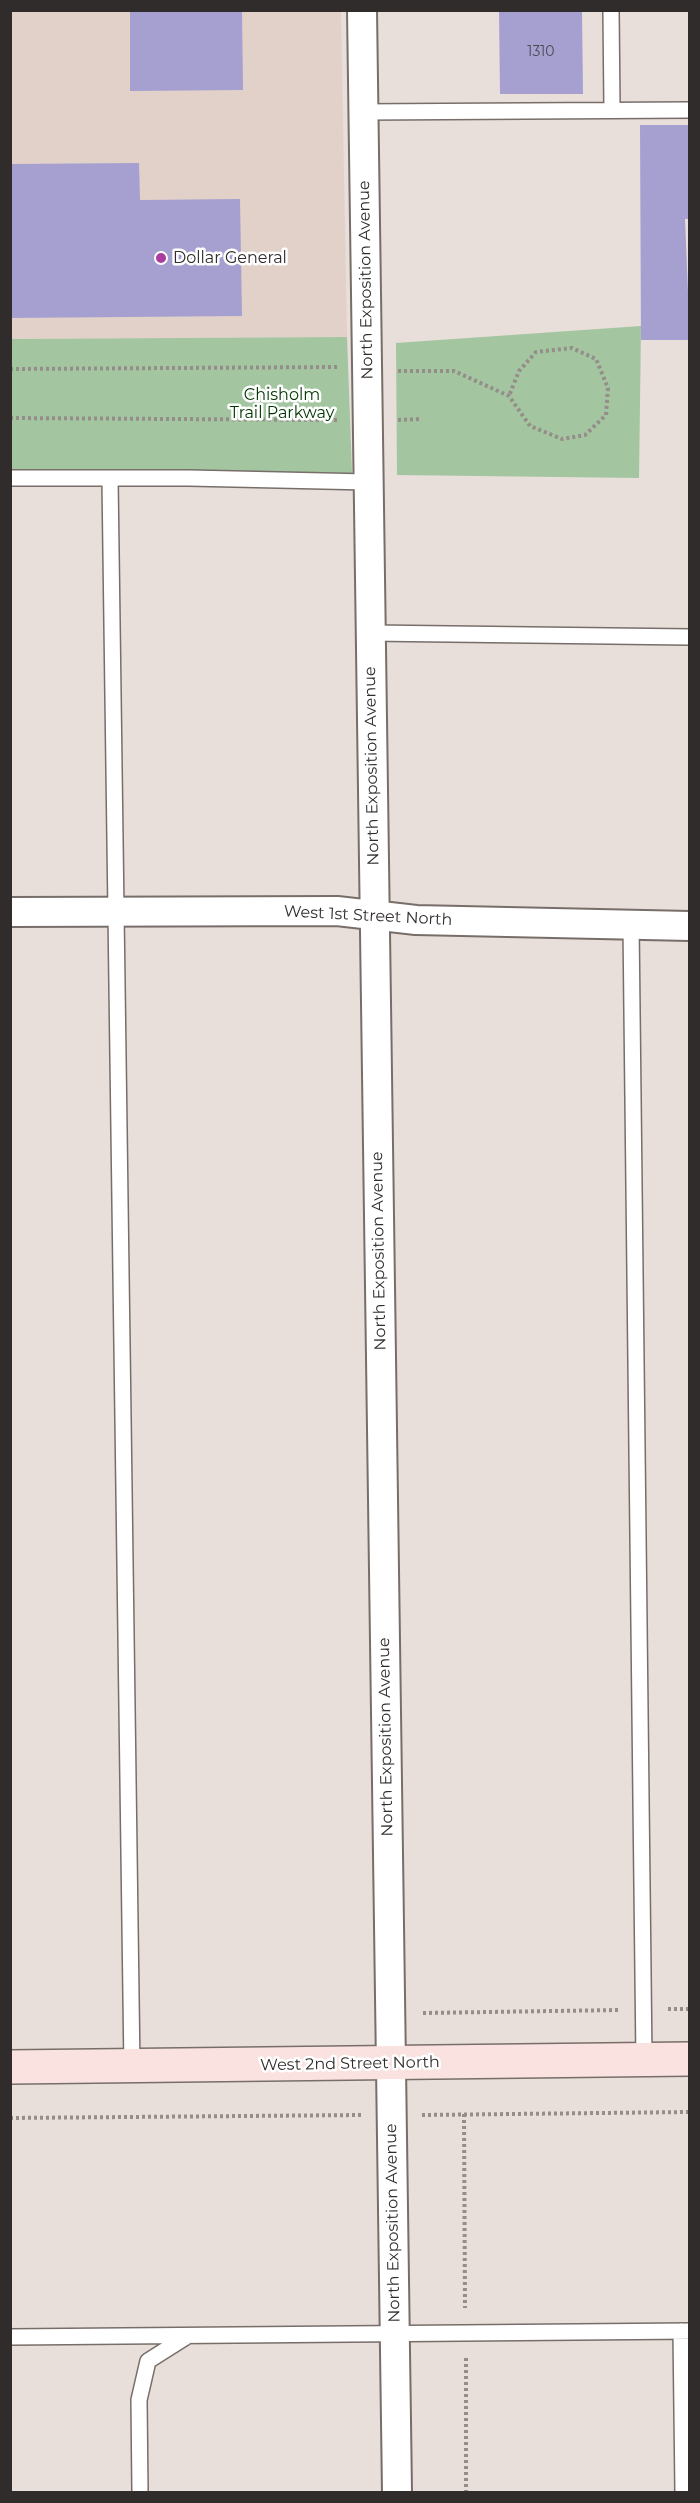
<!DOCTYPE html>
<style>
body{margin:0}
#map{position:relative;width:700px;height:2503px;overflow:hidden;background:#e8deda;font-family:Montserrat,sans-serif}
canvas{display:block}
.frame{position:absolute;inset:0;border:12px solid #302c2b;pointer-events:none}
</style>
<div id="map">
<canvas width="700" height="2503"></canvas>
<div class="frame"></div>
</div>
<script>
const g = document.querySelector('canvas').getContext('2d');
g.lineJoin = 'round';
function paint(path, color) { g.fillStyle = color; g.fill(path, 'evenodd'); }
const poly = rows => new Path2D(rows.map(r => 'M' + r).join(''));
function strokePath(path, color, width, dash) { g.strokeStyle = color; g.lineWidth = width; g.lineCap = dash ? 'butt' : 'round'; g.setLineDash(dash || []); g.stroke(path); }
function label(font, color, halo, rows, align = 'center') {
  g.font = font + ' Montserrat,sans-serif'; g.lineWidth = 5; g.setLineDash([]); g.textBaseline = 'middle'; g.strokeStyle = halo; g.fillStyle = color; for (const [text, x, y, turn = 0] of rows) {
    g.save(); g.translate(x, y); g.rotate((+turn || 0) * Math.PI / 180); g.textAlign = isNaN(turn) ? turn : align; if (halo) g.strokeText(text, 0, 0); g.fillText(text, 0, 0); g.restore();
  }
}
paint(poly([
 [10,11,341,11,347,337,11,339]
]), '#e2d1c9');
paint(poly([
 [641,326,639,478,397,475,396,343],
 [347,337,352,473,11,470,11,339]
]), '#a3c5a0');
paint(poly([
 [130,10,242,10,243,90,130,91],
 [499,10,582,10,583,94,500,94],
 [640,125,690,125,690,219,685,219,690,340,641,340],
 [139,163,140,200,240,199,242,316,10,318,10,164]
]), '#a5a0d0');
const lane = poly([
 [611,10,612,109],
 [363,112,690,110],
 [10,478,189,478,368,482],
 [110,479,132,2067],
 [370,633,690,637],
 [631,924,644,2060],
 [681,2331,683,2492],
 [10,2337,690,2331],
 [140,2492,139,2400,148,2361,186,2337]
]);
const street = poly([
 [362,10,397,2492],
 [10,912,337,911,416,920,690,926]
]);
const secondary = poly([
 [10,2067,690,2059]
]);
strokePath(lane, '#776e6a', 18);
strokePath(street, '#776e6a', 32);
strokePath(secondary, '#776e6a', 36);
strokePath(poly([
 [10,369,337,367],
 [398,371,454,371,509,396,530,426,562,439,585,435,606,415,608,388,596,359,572,348,536,352,519,371,509,396],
 [10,418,337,420],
 [398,420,419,419],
 [668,2009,690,2009],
 [423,2013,619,2010],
 [464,2114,465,2308],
 [422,2115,690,2112],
 [10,2118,361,2115],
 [466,2358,466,2492]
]), '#948d8a', 4, [3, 3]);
strokePath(lane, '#fff', 15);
strokePath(street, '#fff', 28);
strokePath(secondary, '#fae2e0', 33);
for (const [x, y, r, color] of [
 [161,258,6,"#a93e9f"]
]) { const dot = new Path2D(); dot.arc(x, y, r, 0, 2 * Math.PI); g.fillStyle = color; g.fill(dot); strokePath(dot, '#fff', 2); }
label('14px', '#4d4954', null, [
 ["1310",541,52]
]);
label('16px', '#302c2b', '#fff', [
 ["Dollar General",173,258]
], 'left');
label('16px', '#302c2b', '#fff', [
 ["North Exposition Avenue",366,280,-91],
 ["North Exposition Avenue",372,766,-91],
 ["West 1st Street North",368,916,3],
 ["North Exposition Avenue",379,1251,-91],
 ["North Exposition Avenue",386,1737,-91],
 ["West 2nd Street North",350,2064,-1],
 ["North Exposition Avenue",393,2223,-91]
]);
label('16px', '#003500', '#fff', [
 ["Chisholm",282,395],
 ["Trail Parkway",282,413]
]);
</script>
